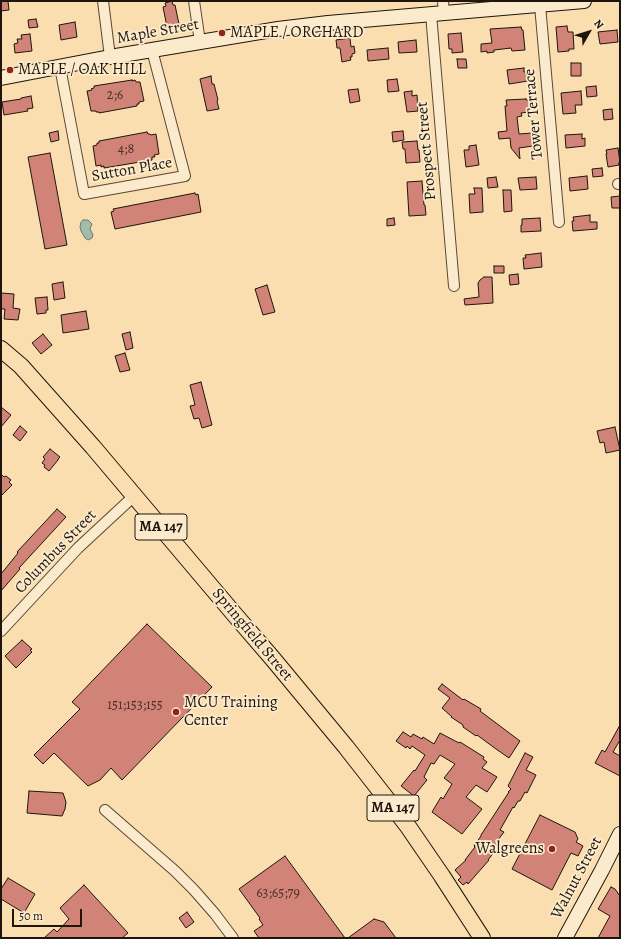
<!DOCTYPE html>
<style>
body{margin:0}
#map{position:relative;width:621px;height:939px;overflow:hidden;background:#fbdeb0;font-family:Alegreya,serif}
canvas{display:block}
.frame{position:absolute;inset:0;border:2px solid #1e160c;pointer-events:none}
.north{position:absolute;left:569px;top:12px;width:40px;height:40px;-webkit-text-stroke:3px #fceacc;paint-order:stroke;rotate:51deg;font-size:11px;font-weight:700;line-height:16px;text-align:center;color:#1e160c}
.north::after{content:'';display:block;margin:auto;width:14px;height:18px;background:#1e160c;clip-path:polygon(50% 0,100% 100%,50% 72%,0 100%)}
.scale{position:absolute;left:12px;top:909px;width:70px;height:18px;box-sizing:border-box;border:2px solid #1e160c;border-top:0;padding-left:5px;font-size:12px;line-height:14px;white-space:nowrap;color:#1e160c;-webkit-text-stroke:3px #fceacc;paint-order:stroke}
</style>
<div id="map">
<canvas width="621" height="939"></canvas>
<div class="frame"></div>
<div class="north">N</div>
<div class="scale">50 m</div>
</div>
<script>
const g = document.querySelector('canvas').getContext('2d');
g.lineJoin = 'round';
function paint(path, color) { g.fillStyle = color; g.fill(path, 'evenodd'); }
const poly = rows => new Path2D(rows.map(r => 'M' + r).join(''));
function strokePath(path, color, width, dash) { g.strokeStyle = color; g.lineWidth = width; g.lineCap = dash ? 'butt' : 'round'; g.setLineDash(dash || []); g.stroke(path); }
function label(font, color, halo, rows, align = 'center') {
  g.font = font + ' Alegreya,serif'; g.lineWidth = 3.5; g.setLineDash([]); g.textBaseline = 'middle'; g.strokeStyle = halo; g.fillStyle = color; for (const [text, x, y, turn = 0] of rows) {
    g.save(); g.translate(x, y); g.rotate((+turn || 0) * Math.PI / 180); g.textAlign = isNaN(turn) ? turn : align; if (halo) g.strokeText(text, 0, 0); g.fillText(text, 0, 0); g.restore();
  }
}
const water = poly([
 [83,220,88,220,92,224,90,229,93,235,92,238,88,240,85,238,81,231,80,227,81,222,83,220]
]);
paint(water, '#9fbcad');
strokePath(water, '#6b7a6d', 1);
const building = poly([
 [1,1,8,1,9,10,1,11,1,1],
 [172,1,173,5,175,5,179,24,167,27,163,7,166,6,165,3,172,1],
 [36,19,38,27,29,28,28,20,36,19],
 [75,22,77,37,61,40,59,25,75,22],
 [567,26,568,32,573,32,574,49,569,49,569,51,558,52,556,27,567,26],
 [521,27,522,30,523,30,525,50,512,51,511,48,494,50,494,52,487,53,487,51,481,52,481,44,492,43,490,29,521,27],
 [617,30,618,42,600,44,598,32,617,30],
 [461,33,463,52,452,53,452,49,449,49,448,34,461,33],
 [30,34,32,51,15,53,14,44,18,43,17,39,22,39,21,35,30,34],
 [350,38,351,47,354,46,355,53,352,54,352,57,350,57,351,60,342,62,340,48,337,48,336,40,350,38],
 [416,40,417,52,399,53,398,42,416,40],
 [388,48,389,59,368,61,367,50,388,48],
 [457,59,466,59,467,68,458,68,457,59],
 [571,63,581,63,581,76,571,76,571,63],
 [524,68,524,72,526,72,528,81,509,84,507,70,524,68],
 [211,76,212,84,214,84,218,100,217,101,219,109,207,111,200,79,211,76],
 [397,79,399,91,388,92,387,80,397,79],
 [132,80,132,81,135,80,136,82,140,82,144,101,139,102,139,104,137,104,137,106,99,113,99,112,96,112,96,111,91,111,87,91,92,90,91,89,94,88,94,86,132,80],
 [596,86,597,96,587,97,586,87,596,86],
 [358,89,360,101,350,103,348,90,358,89],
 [412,91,412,96,417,95,418,111,407,112,404,92,412,91],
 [581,91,582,105,575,105,576,113,563,114,561,93,581,91],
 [31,96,33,108,27,109,28,111,4,115,2,102,21,99,21,98,31,96],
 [526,99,526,100,529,100,530,112,521,113,522,116,517,117,519,134,532,133,533,146,519,148,520,159,511,148,510,138,499,139,498,132,507,131,505,106,507,106,506,100,526,99],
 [612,109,613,119,604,120,603,110,612,109],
 [58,131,59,140,51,142,49,133,58,131],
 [403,131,404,140,393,142,392,132,403,131],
 [147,132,148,134,150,134,151,135,156,134,159,154,154,155,155,157,152,157,152,160,104,168,104,166,101,167,101,165,96,166,93,146,97,145,97,143,99,143,99,141,147,132],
 [582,134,582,139,585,138,585,146,566,148,565,135,582,134],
 [417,141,418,150,419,150,420,162,406,163,405,149,403,149,402,142,417,141],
 [476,145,479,165,466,167,464,150,469,150,469,146,476,145],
 [618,148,620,162,619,162,619,165,608,167,606,154,607,154,606,150,618,148],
 [50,153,67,245,45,249,28,157,50,153],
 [602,168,603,176,593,177,592,169,602,168],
 [587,176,588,189,570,191,569,178,587,176],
 [496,177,498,187,488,188,487,178,496,177],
 [536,177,537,189,520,190,518,178,536,177],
 [422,181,424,205,425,205,426,215,409,216,407,182,422,181],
 [474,188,482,188,483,212,470,213,469,194,475,194,474,188],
 [503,190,511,190,512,211,504,212,503,190],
 [195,193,196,195,198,194,201,212,115,229,111,212,114,211,113,209,195,193],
 [620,196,620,208,612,208,611,197,620,196],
 [590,215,590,222,597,222,597,229,573,231,572,221,574,221,573,217,590,215],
 [394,218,395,225,387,226,387,219,394,218],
 [540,218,541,231,521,232,521,225,522,225,522,219,540,218],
 [541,253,542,267,524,269,523,258,526,258,525,255,541,253],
 [494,266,504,266,504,273,494,273,494,266],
 [518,274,519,284,510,285,509,275,518,274],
 [484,277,492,277,493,303,465,305,464,299,479,297,478,283,480,280,484,277],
 [63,282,65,298,54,300,52,284,63,282],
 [267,285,275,312,263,315,255,289,267,285],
 [1,293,14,294,13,308,20,309,18,320,4,319,5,309,1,309,1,293],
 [47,297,48,310,46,310,46,313,37,314,35,298,47,297],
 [86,311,89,329,63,333,61,315,86,311],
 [130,332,133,348,126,350,122,334,130,332],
 [43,334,52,345,41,354,32,343,43,334],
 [125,353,130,370,120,372,115,356,125,353],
 [201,382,212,425,202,428,199,418,194,419,190,406,195,405,190,385,201,382],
 [1,407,11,415,1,427,1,407],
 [20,426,27,432,20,441,13,435,20,426],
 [615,427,620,450,606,453,604,442,600,443,597,431,615,427],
 [50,449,60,457,58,459,58,460,49,471,44,467,45,465,42,463,45,459,43,457,50,449],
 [1,474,4,477,6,476,11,480,9,482,12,485,1,496,1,474],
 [57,509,66,517,19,568,20,569,1,591,1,574,18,553,17,552,57,509],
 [147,624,212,687,122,780,111,768,100,780,88,786,54,753,43,764,34,755,80,709,72,702,147,624],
 [22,640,32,649,30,650,32,652,16,668,5,656,22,640],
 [442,684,463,700,464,699,481,709,480,711,520,741,509,758,496,749,477,735,476,736,463,727,463,725,451,717,452,717,442,708,450,698,438,689,442,684],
 [620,725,620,740,613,752,620,756,620,776,595,763,602,750,605,752,620,725],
 [403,732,411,737,413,734,422,739,423,737,434,744,440,733,459,743,460,742,484,757,483,759,487,762,482,768,497,777,487,792,476,785,466,797,482,809,462,834,432,812,441,797,443,799,452,784,444,778,455,764,440,755,434,764,431,763,424,777,427,780,414,796,401,786,414,770,415,771,425,755,412,746,410,749,407,746,406,748,396,741,403,732],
 [525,753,533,757,526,770,536,775,527,793,525,792,520,801,518,801,514,808,513,807,500,830,504,832,498,840,499,841,493,851,494,852,488,860,489,860,468,884,467,882,463,885,458,880,461,877,455,870,466,860,465,860,475,847,474,846,481,836,481,835,509,792,508,792,511,789,508,786,525,753],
 [29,791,63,793,66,802,65,809,62,816,27,813,29,791],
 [540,815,575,832,578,839,576,842,583,846,578,856,571,853,552,890,512,869,540,815],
 [285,856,345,938,259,938,254,931,263,925,259,919,260,918,239,889,285,856],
 [8,878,35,894,24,913,1,899,1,889,8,878],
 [84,885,128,933,122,938,44,938,54,929,57,932,69,919,60,908,84,885],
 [611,887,615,889,620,896,620,938,598,938,610,916,598,909,611,887],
 [187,912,194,922,186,928,179,918,187,912],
 [374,919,384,922,396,938,348,938,374,919]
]);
paint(building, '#d18377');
strokePath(building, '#1e160c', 1);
const street = poly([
 [103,1,110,57],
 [194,1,200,42],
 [443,1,444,13],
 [540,5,559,222],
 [431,14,454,286],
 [60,67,84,194,185,176,152,50],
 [618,184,620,184],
 [1,631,78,548,134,496],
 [105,810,175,871,194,890,215,914,233,938]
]);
const secondary = poly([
 [1,78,110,57,278,29,328,23,584,1],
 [565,938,602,870,620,834]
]);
const primary = poly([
 [1,349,21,366,93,447,235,615,273,659,346,747,407,825,442,876,482,938]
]);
strokePath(street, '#554835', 12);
strokePath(secondary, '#1e160c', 16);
strokePath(primary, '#1e160c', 18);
strokePath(street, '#fceacc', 10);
strokePath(secondary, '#fceacc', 14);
strokePath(primary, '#fbdeb0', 16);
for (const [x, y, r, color] of [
 [222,33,4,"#8f2418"],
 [10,70,4,"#8f2418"],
 [176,712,4,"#8f2418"],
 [552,849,4,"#8f2418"]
]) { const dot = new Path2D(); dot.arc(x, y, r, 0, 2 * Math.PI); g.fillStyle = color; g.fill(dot); strokePath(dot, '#fceacc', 1.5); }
label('14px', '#4b3127', null, [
 ["2;6",115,96],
 ["4;8",126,150],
 ["151;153;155",135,706],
 ["63;65;79",278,894]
]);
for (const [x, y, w] of [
 [161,527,52],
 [393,808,52]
]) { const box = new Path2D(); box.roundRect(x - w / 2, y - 13, w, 26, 3); g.fillStyle = '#fceacc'; g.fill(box); strokePath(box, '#1e160c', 1); }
label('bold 15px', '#1e160c', null, [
 ["MA 147",161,527],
 ["MA 147",393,808]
]);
label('16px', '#1e160c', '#fceacc', [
 ["Maple Street",158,32,-10],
 ["Tower Terrace",534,114,-95],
 ["Prospect Street",427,151,-95],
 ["Sutton Place",132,170,-10],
 ["Columbus Street",56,552,-46],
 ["Springfield Street",252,635,50],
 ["Walnut Street",577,878,-62]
]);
label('16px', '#1e160c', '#fceacc', [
 ["MAPLE / ORCHARD",230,33],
 ["MAPLE / OAK HILL",18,70],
 ["MCU Training",184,703],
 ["Center",184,721],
 ["Walgreens",544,849,"right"]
], 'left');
</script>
